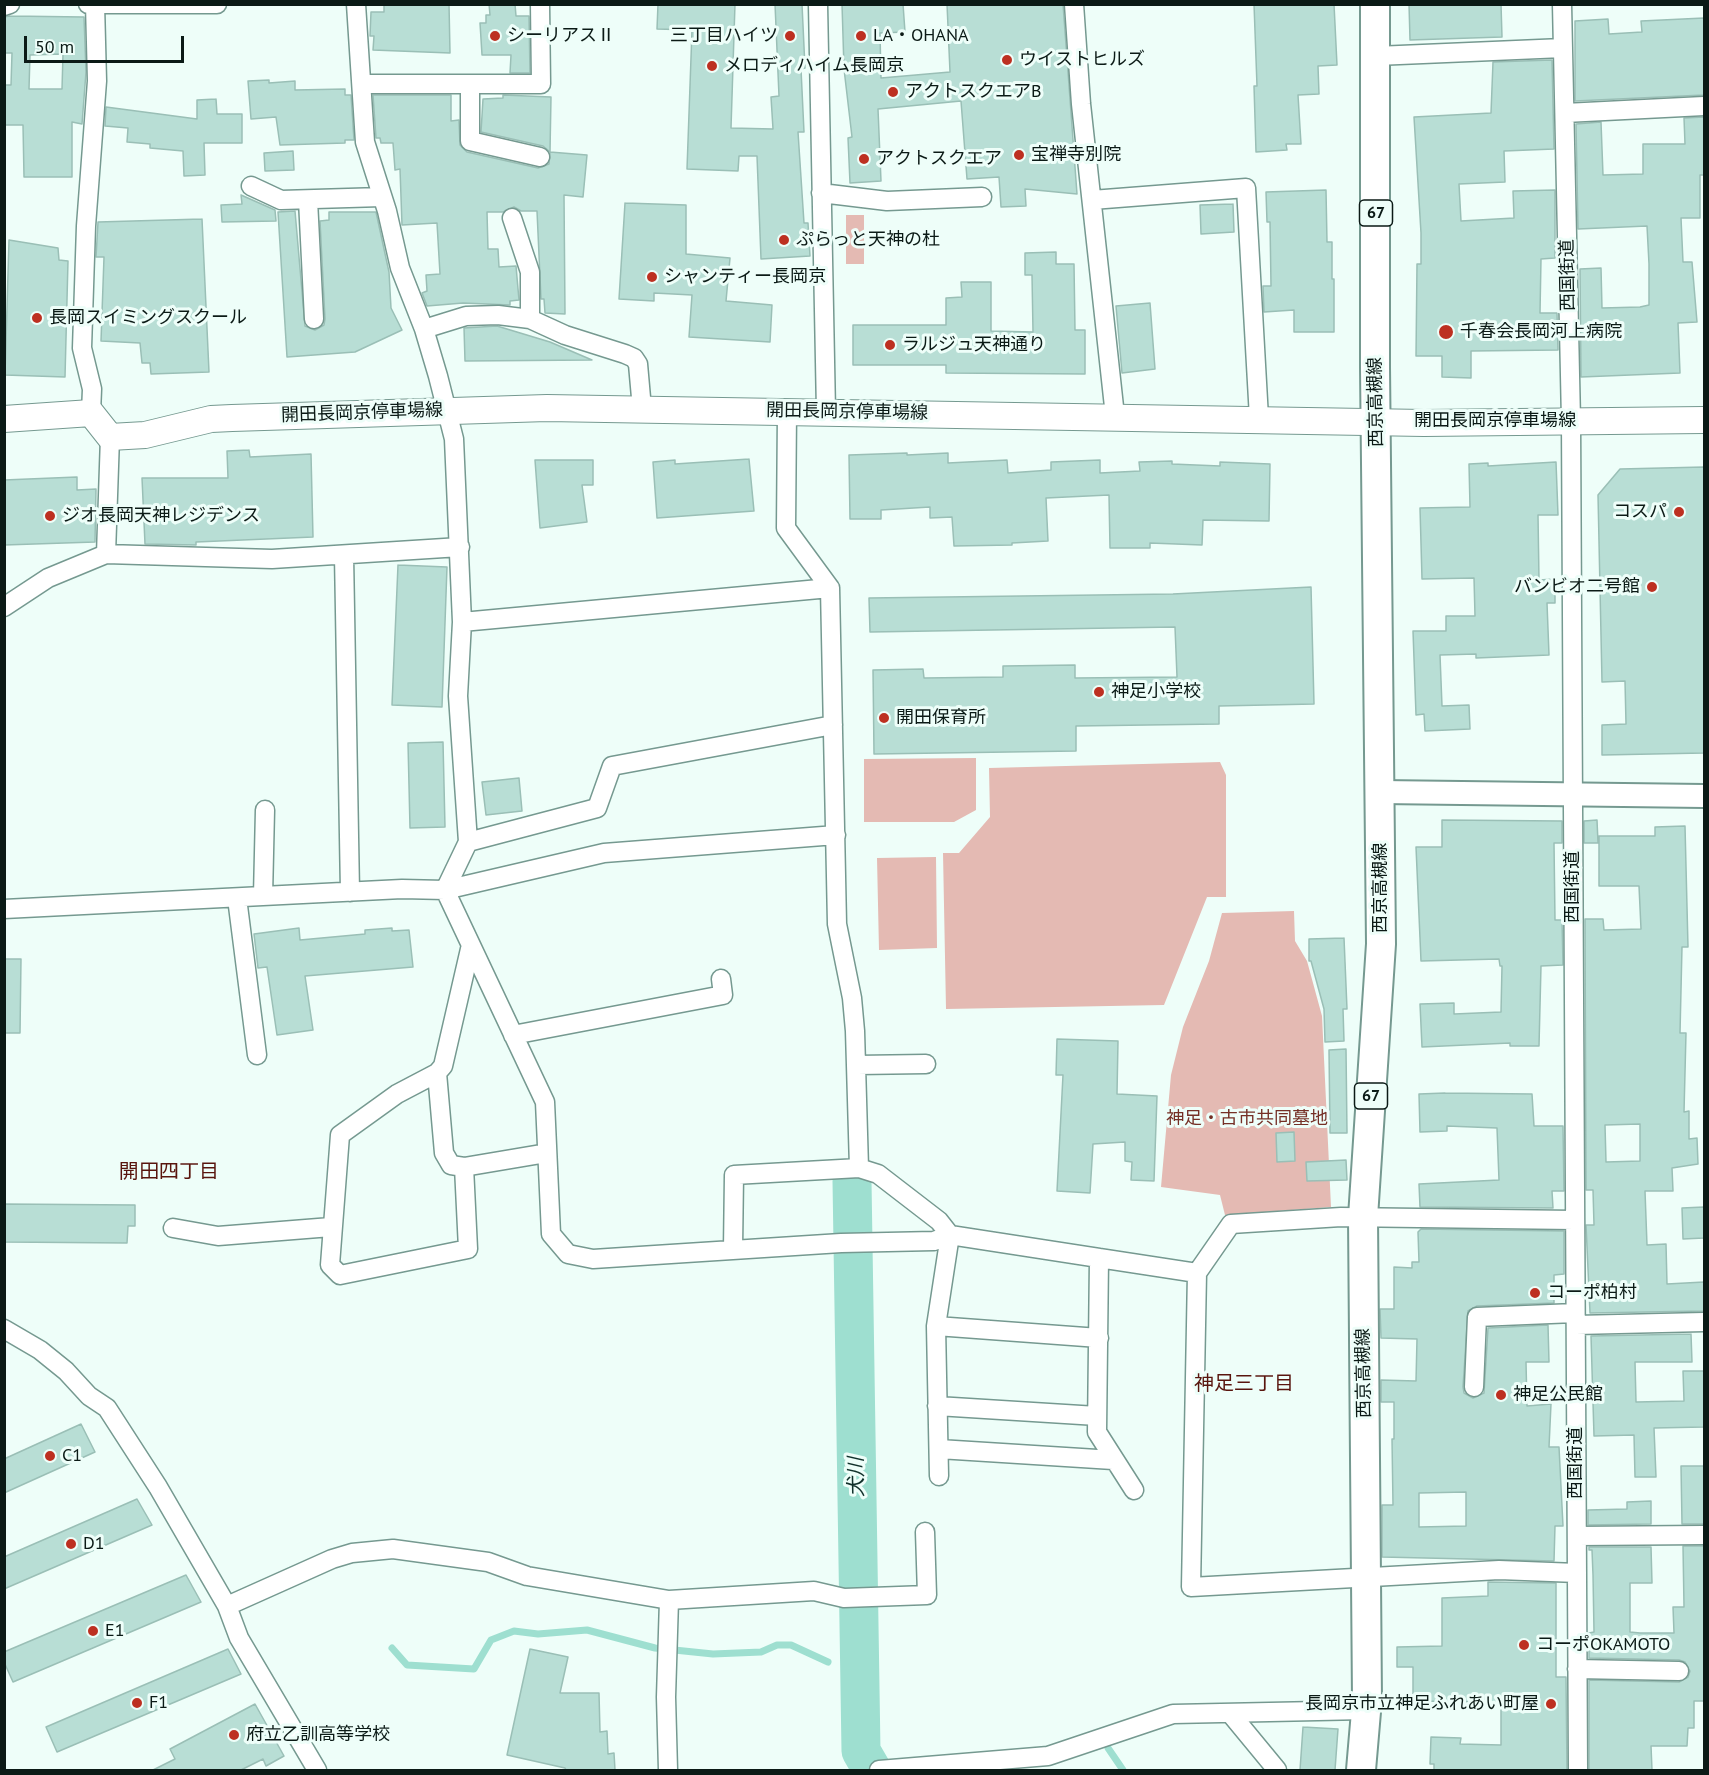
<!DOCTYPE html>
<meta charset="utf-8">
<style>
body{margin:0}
#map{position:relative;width:1709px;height:1775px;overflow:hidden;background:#eefef9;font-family:"PT Sans",sans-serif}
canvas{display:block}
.frame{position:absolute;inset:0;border:6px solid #0b1a16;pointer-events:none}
.scale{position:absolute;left:24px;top:36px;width:160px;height:27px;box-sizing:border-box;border:3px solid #0b1a16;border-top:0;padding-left:8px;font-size:18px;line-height:21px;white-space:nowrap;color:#0b1a16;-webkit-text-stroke:4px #eefef9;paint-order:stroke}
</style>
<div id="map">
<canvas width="1709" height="1775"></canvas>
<div class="frame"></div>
<div class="scale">50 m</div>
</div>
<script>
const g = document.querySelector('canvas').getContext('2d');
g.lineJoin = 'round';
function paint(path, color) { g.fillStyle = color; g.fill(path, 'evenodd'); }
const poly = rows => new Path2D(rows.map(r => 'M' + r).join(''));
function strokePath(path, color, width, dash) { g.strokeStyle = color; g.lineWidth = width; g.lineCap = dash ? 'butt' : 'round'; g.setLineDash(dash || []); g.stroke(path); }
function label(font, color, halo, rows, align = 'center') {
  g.font = font + ' "PT Sans","Noto Sans JP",sans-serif'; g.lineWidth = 6; g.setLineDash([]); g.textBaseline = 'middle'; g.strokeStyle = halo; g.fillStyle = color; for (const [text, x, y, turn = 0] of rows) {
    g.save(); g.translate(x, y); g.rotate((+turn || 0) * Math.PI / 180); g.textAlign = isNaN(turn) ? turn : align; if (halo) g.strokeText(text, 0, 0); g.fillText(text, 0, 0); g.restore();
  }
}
paint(poly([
 [846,215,864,215,864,264,846,264],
 [976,758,976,810,954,822,864,822,864,759],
 [1220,762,1226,775,1226,897,1207,897,1164,1005,946,1009,943,853,959,853,990,817,989,768],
 [936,857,937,948,879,950,877,858],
 [1294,911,1295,941,1307,961,1322,1016,1331,1207,1225,1215,1220,1195,1161,1187,1171,1075,1183,1027,1209,961,1222,913]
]), '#e4bab3');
strokePath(poly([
 [840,1275,855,1296],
 [392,1648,407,1665,474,1669,491,1640,514,1631,538,1634,587,1630,655,1648,713,1654,761,1652,777,1645,791,1645,828,1662],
 [1108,1748,1123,1770]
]), '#9edfd0', 7);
strokePath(poly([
 [852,1181,861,1751,872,1770]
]), '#9edfd0', 39);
const building = poly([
 [384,4,449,4,450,53,373,50,374,36,370,36,371,12,384,12,384,4],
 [489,4,515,4,516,16,529,16,530,73,510,73,511,55,482,55,480,23,486,23,486,15,490,15,489,4],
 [658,4,735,4,731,128,773,129,771,97,779,96,775,4,802,4,805,68,801,69,804,132,798,132,804,223,808,223,810,256,761,259,757,156,739,156,738,171,687,169,692,30,657,29,658,4],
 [842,4,903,4,905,32,880,33,881,78,950,72,947,4,1063,4,1077,194,1025,189,1026,206,1001,207,999,177,967,179,961,101,878,109,881,181,850,183,848,138,852,137,844,69,842,4],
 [1254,4,1334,4,1337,65,1318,66,1319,94,1298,95,1301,144,1286,144,1287,150,1256,152,1254,86,1257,86,1254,4],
 [1409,4,1501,4,1502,37,1410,40,1409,4],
 [10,16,84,17,86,72,82,124,72,122,72,177,24,177,23,125,4,125,4,85,11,85,12,53,4,53,4,17,10,16],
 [63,54,62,89,29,89,30,55,63,54],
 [1704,18,1704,95,1575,101,1575,21,1608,19,1609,34,1642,32,1641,21,1704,18],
 [1552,60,1554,149,1504,151,1505,182,1459,184,1461,221,1514,218,1513,191,1555,190,1555,258,1541,259,1540,313,1557,313,1558,350,1471,351,1471,378,1442,377,1442,356,1416,356,1417,264,1421,264,1421,233,1414,117,1491,113,1493,62,1552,60],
 [269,80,269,83,295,81,295,90,345,89,345,95,351,95,354,140,345,140,345,143,280,145,276,117,251,119,248,81,269,80],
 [373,95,451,95,451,121,459,120,460,145,467,152,538,168,549,164,550,152,587,155,583,197,564,195,565,314,545,313,544,299,541,299,537,211,521,211,514,207,503,212,487,212,488,249,498,249,499,267,516,266,519,300,510,301,510,305,463,303,427,306,422,293,427,291,426,275,440,274,437,223,402,225,400,169,395,170,393,143,381,143,380,138,376,138,373,95],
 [503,95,551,97,550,152,543,146,481,132,483,99,503,98,503,95],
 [216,99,217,114,242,114,242,143,204,143,205,175,184,176,183,151,150,148,150,144,127,142,128,128,105,126,106,107,197,119,197,100,216,99],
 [1704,117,1704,175,1700,175,1700,218,1681,218,1683,262,1692,262,1697,322,1678,323,1680,373,1581,377,1580,269,1601,268,1602,308,1640,307,1649,305,1649,264,1647,226,1578,229,1576,124,1601,122,1603,175,1643,174,1643,144,1685,144,1684,118,1704,117],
 [293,151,294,170,265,171,264,153,293,151],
 [1326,190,1327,242,1332,242,1332,279,1334,279,1334,332,1294,332,1294,310,1264,312,1263,286,1271,286,1270,222,1267,222,1266,192,1326,190],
 [241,195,275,210,276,221,222,222,221,205,242,204,241,195],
 [625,203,686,205,686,254,730,258,726,301,772,305,770,342,689,337,692,295,654,293,654,301,619,299,625,203],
 [1233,204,1234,232,1201,234,1200,205,1233,204],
 [295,211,305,326,315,330,324,325,325,319,320,221,329,220,329,212,376,212,389,272,391,308,402,330,355,352,287,357,278,212,295,211],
 [202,219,209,372,151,374,150,363,142,363,140,343,101,341,104,257,96,257,98,222,202,219],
 [9,240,58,248,59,260,68,261,65,377,5,375,9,240],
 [1056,252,1056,264,1074,264,1075,330,1085,330,1085,374,946,373,946,365,853,365,853,325,946,325,946,298,962,297,961,282,991,282,991,331,1033,332,1032,275,1025,275,1025,253,1056,252],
 [1150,303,1155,369,1122,373,1116,306,1150,303],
 [497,326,550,342,592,360,465,361,464,328,497,326],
 [249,450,250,457,311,454,313,537,196,542,196,545,145,544,142,478,228,478,227,451,249,450],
 [907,453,907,455,948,453,948,463,1007,460,1008,473,1051,470,1051,462,1100,460,1100,473,1140,471,1139,462,1172,461,1172,464,1220,466,1220,462,1270,464,1269,521,1203,520,1202,545,1150,543,1150,548,1110,548,1109,495,1046,498,1048,541,1012,543,1012,545,954,546,952,517,930,518,930,507,881,510,881,519,850,519,849,455,907,453],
 [749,459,754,511,657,518,653,462,675,460,675,464,749,459],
 [535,460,593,460,593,485,582,485,587,522,540,528,535,460],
 [1556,462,1558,515,1538,515,1539,580,1555,579,1555,603,1547,603,1549,655,1476,658,1476,654,1440,655,1442,706,1469,705,1470,729,1425,731,1424,714,1416,715,1413,631,1446,631,1446,616,1475,616,1474,578,1422,579,1420,508,1470,507,1469,464,1488,463,1488,466,1556,462],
 [1704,467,1704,753,1602,755,1602,725,1626,724,1625,681,1602,682,1598,495,1620,469,1704,467],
 [77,477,77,490,96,489,95,542,4,545,4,480,77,477],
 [398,565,447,567,442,707,392,705,398,565],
 [1311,587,1314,704,1219,706,1219,724,1076,726,1076,751,874,754,873,670,923,669,924,678,1003,677,1003,666,1075,665,1075,678,1177,677,1175,627,870,632,869,598,1173,594,1311,587],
 [443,742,445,827,410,828,408,743,443,742],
 [519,778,522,811,486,815,482,782,519,778],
 [1442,820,1562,821,1562,843,1554,843,1555,920,1562,920,1563,965,1541,966,1539,1046,1510,1046,1510,1043,1422,1047,1420,1004,1454,1003,1454,1014,1501,1012,1502,966,1500,966,1499,959,1421,961,1416,847,1442,847,1442,820],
 [1597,820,1598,843,1584,843,1584,821,1597,820],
 [1685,826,1688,947,1682,947,1680,1033,1686,1033,1684,1112,1689,1111,1689,1139,1697,1138,1698,1164,1672,1168,1673,1191,1645,1191,1647,1245,1666,1244,1667,1284,1704,1282,1704,1311,1590,1313,1586,1225,1594,1225,1593,1190,1586,1190,1585,919,1603,919,1604,930,1641,929,1639,886,1599,886,1599,836,1655,836,1655,827,1685,826],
 [1640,1124,1640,1161,1606,1162,1605,1125,1640,1124],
 [299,928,300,940,365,934,365,930,392,928,392,931,409,930,413,967,305,976,313,1030,277,1035,267,967,258,968,254,934,299,928],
 [1344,938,1347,1009,1343,1009,1344,1041,1325,1042,1324,1009,1311,961,1309,961,1309,939,1344,938],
 [4,959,21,959,20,1033,4,1033,4,959],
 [1057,1039,1118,1041,1117,1094,1157,1096,1154,1181,1131,1180,1132,1162,1125,1161,1125,1142,1093,1144,1090,1193,1057,1191,1063,1075,1056,1075,1057,1039],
 [1346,1049,1347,1133,1330,1133,1329,1050,1346,1049],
 [1445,1093,1532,1094,1534,1126,1563,1126,1564,1191,1552,1191,1553,1208,1420,1207,1419,1184,1499,1180,1497,1128,1447,1126,1447,1131,1420,1132,1419,1094,1445,1093],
 [1294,1132,1295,1161,1277,1162,1276,1133,1294,1132],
 [1346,1160,1347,1180,1307,1181,1306,1162,1346,1160],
 [4,1204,135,1205,135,1226,128,1226,127,1243,4,1242,4,1204],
 [1704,1207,1704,1238,1683,1239,1682,1208,1704,1207],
 [1421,1229,1564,1231,1564,1274,1554,1275,1554,1303,1477,1306,1468,1311,1463,1387,1464,1393,1473,1398,1484,1393,1488,1328,1548,1325,1549,1362,1526,1362,1527,1406,1551,1404,1549,1447,1559,1447,1563,1526,1555,1526,1554,1561,1382,1557,1382,1505,1393,1505,1392,1439,1394,1439,1394,1402,1381,1402,1381,1380,1416,1381,1417,1339,1381,1338,1380,1309,1394,1309,1394,1267,1412,1268,1412,1262,1419,1262,1418,1232,1421,1229],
 [1466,1492,1466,1526,1419,1527,1419,1493,1466,1492],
 [1691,1334,1692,1362,1635,1362,1636,1402,1684,1401,1683,1371,1704,1371,1704,1427,1654,1428,1656,1477,1635,1477,1634,1435,1594,1436,1591,1336,1691,1334],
 [81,1424,95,1452,4,1493,4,1459,81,1424],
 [1681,1466,1704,1466,1704,1524,1682,1524,1681,1466],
 [137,1499,152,1525,4,1589,4,1557,137,1499],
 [1651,1501,1651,1524,1588,1525,1588,1510,1627,1509,1627,1502,1651,1501],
 [1683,1546,1704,1546,1704,1701,1694,1701,1694,1728,1688,1728,1687,1746,1651,1746,1652,1770,1589,1770,1589,1680,1679,1682,1688,1677,1690,1671,1685,1662,1679,1660,1589,1658,1589,1633,1594,1632,1593,1575,1592,1550,1589,1550,1589,1547,1651,1547,1652,1583,1630,1583,1630,1632,1640,1633,1674,1633,1673,1607,1684,1607,1683,1546],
 [186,1575,201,1602,13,1682,4,1662,4,1652,186,1575],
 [1488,1582,1556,1583,1556,1677,1566,1677,1567,1770,1434,1770,1434,1764,1430,1764,1431,1737,1461,1738,1460,1744,1501,1745,1501,1702,1413,1701,1413,1667,1397,1667,1397,1647,1442,1646,1442,1598,1488,1596,1488,1582],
 [228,1649,241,1674,57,1752,46,1727,228,1649],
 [530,1649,568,1657,560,1693,599,1693,600,1732,607,1731,608,1754,614,1753,615,1770,566,1770,565,1768,507,1755,530,1649],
 [255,1704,284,1756,266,1766,263,1759,241,1770,153,1770,175,1759,170,1749,255,1704],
 [1303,1727,1338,1729,1335,1770,1300,1770,1303,1727]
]);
paint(building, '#b8ded5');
strokePath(building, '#9abfb6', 1.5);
const minor = poly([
 [88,4,217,4],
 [356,4,365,142,387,211,400,268,424,329,438,376,454,439,462,622,458,696,468,842,445,890,545,1102,551,1234,568,1254,593,1259,841,1243,934,1241,950,1235,1099,1258,1097,1432,1134,1490],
 [818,4,826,412],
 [1074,4,1081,104,1115,416],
 [1562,4,1571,421,1578,1770],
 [4,6,10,4],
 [1376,56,1563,48],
 [362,84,541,84,540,4],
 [470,84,470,141,540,157],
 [1565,113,1704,106],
 [251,186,281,200,382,197],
 [821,193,887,201,982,197],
 [308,200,314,319],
 [1092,200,1246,188,1259,418],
 [512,218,530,272,530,319],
 [424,329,466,316,498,315,530,319,565,335,625,354,634,358,638,364,642,409],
 [787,411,786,528,830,588,837,924,852,998,855,1031,859,1168,878,1174,939,1221,950,1235,936,1326,939,1476],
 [91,413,92,389,82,348,86,226,97,81,95,4],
 [106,554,110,437],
 [344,555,350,892],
 [4,607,48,578,106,554,272,559,460,547],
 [462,622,830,588],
 [468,842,597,808,612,766,833,725],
 [263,896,265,810],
 [237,898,257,1055],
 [4,909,402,889,445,890,604,853,836,835],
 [513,1035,723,995,721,979],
 [857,1065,926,1064],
 [437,1073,397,1094,340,1135,330,1265,340,1275,468,1249,464,1167,547,1153],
 [464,1167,451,1165,444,1153,437,1073,443,1066,470,949],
 [1574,1220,1341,1217,1231,1224,1197,1273,1191,1587,1499,1570,1577,1573],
 [173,1228,218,1236,331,1227],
 [733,1249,734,1175,859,1168],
 [1099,1258,1197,1273],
 [1576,1325,1704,1322],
 [936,1326,1099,1338],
 [4,1329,40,1350,66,1371,89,1396,107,1408,158,1487,227,1606,239,1638,317,1770],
 [1474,1387,1477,1317,1575,1313],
 [937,1406,1097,1416],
 [939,1449,1113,1460],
 [1577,1536,1704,1535],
 [227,1606,332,1559,352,1553,393,1549,488,1562,527,1576,669,1600,814,1591,844,1598,927,1595,925,1532],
 [1577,1669,1679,1671],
 [1230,1713,1277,1770],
 [668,1770,666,1697,669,1600],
 [879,1770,1048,1756,1173,1714,1366,1710]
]);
const tertiary = poly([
 [1381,792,1704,796]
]);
const secondary = poly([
 [4,419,91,413,110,437,145,435,211,419,232,418,547,408,1424,423,1704,420]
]);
const primary = poly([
 [1361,1770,1367,1700,1363,1217,1381,944,1375,367,1375,4]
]);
strokePath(minor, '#759990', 21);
strokePath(tertiary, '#759990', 26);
strokePath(secondary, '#759990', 28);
strokePath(primary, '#759990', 32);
strokePath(minor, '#fff', 18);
strokePath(tertiary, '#fff', 22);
strokePath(secondary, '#fff', 26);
strokePath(primary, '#fff', 28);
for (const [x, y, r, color] of [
 [495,36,6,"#bd3021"],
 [790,36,6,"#bd3021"],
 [861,36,6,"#bd3021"],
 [1007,60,6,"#bd3021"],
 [712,66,6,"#bd3021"],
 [893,92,6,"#bd3021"],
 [1019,155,6,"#bd3021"],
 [864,159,6,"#bd3021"],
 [784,240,6,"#bd3021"],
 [652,277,6,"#bd3021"],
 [37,318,6,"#bd3021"],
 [1446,332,8,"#bd3021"],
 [890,345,6,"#bd3021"],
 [1679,512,6,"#bd3021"],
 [50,516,6,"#bd3021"],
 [1652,587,6,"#bd3021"],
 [1099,692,6,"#bd3021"],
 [884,718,6,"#bd3021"],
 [1535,1293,6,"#bd3021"],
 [1501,1395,6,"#bd3021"],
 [50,1456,6,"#bd3021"],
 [71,1544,6,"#bd3021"],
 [93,1631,6,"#bd3021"],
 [1524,1645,6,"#bd3021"],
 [137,1703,6,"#bd3021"],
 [1551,1704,6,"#bd3021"],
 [234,1735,6,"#bd3021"]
]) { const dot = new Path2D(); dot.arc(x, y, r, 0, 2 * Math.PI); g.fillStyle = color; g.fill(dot); strokePath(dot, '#eefef9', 2); }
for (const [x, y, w] of [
 [1376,213,33],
 [1371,1096,33]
]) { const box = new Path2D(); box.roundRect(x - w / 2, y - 13, w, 26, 4.5); g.fillStyle = '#eefef9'; g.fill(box); strokePath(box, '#0b1a16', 1.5); }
label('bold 16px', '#0b1a16', null, [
 ["67",1376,213],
 ["67",1371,1096]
]);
label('18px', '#0b1a16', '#eefef9', [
 ["シーリアスⅡ",507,36],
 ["三丁目ハイツ",778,36,"right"],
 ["LA・OHANA",873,36],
 ["ウイストヒルズ",1019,60],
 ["メロディハイム長岡京",724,66],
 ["アクトスクエアB",905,92],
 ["宝禅寺別院",1031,155],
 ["アクトスクエア",876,159],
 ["ぷらっと天神の杜",796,240],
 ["シャンティー長岡京",664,277],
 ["長岡スイミングスクール",49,318],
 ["千春会長岡河上病院",1460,332],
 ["ラルジュ天神通り",902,345],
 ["コスパ",1667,512,"right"],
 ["ジオ長岡天神レジデンス",62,516],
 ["バンビオ二号館",1640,587,"right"],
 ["神足小学校",1111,692],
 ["開田保育所",896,718],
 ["コーポ柏村",1547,1293],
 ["神足公民館",1513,1395],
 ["C1",62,1456],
 ["D1",83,1544],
 ["E1",105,1631],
 ["コーポOKAMOTO",1536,1645],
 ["F1",149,1703],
 ["長岡京市立神足ふれあい町屋",1539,1704,"right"],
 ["府立乙訓高等学校",246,1735]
], 'left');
label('18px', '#0b1a16', '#eefef9', [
 ["西国街道",1568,275,-91],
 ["西京高槻線",1376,402,-91],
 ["開田長岡京停車場線",847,412,1],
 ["開田長岡京停車場線",362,413,-2],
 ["開田長岡京停車場線",1495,421],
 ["西国街道",1573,887,-90],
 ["西京高槻線",1381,888,-90],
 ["西京高槻線",1364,1373,-91],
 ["西国街道",1576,1463,-90]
]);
label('18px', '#753026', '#eefef9', [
 ["神足・古市共同墓地",1247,1119]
]);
label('20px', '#59150e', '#eefef9', [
 ["開田四丁目",169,1172],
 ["神足三丁目",1244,1384]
]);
label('italic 20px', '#10302a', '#eefef9', [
 ["犬川",857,1477,-91]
]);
</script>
